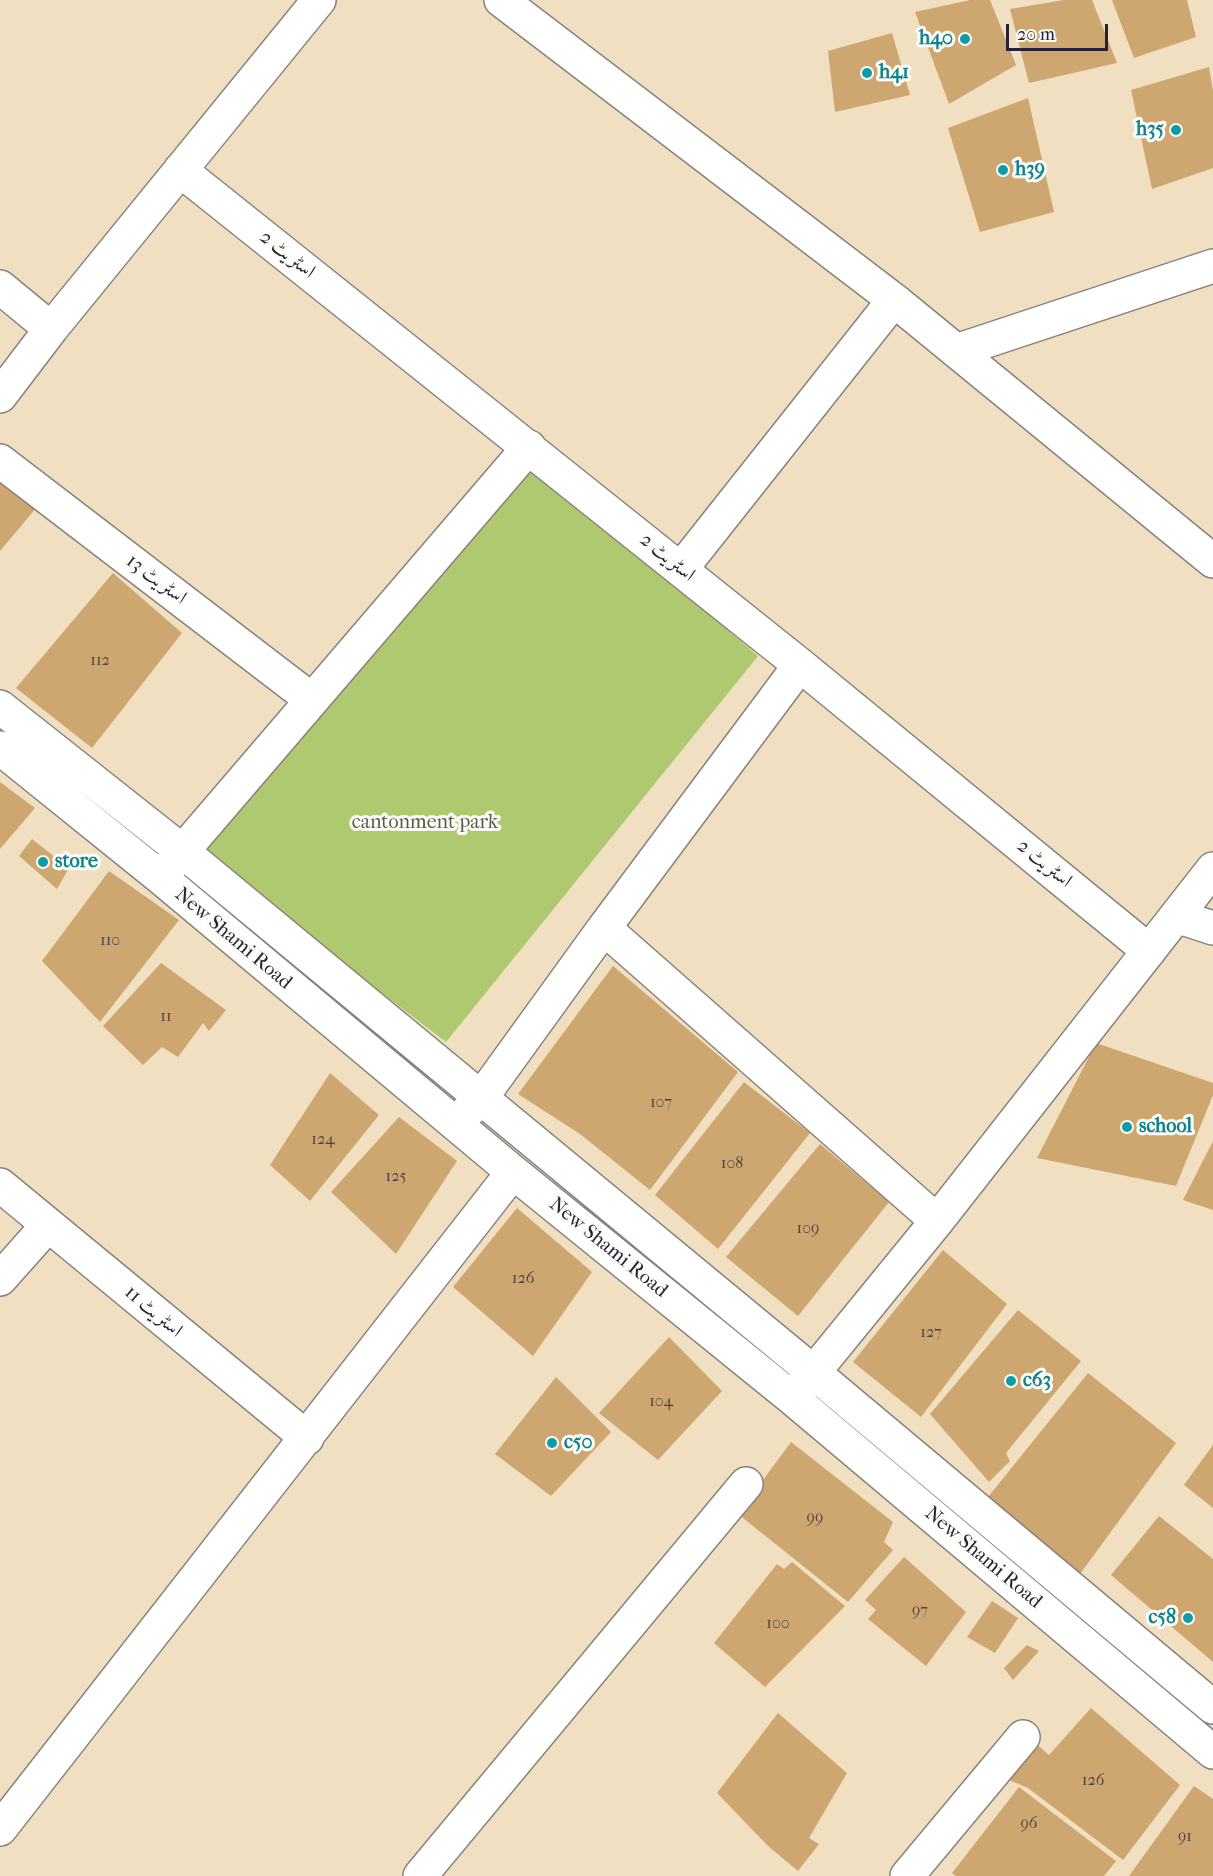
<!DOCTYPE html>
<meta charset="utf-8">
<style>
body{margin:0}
#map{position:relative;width:1213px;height:1876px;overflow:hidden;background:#f0e0c1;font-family:"IM FELL French Canon",serif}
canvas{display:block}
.scale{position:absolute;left:1006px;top:24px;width:102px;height:27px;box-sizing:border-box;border:3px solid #22223b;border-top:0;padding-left:8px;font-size:18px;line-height:21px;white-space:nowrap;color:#22223b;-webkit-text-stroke:4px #fdfcf7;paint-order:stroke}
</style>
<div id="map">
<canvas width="1213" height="1876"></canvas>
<div class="scale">20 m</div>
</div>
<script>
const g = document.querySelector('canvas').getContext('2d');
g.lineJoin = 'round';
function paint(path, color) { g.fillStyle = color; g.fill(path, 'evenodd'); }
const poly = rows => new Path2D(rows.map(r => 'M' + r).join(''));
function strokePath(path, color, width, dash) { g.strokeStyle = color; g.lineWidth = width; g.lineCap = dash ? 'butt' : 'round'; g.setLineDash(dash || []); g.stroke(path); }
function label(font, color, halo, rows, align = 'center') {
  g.font = font + ' "IM FELL French Canon",Amiri,serif'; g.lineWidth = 6; g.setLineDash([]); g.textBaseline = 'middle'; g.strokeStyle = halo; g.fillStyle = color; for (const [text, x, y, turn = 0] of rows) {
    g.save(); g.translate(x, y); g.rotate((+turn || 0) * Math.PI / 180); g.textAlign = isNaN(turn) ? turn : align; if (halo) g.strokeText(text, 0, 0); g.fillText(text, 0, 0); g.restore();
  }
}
paint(poly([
 [533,463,758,656,446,1042,196,851]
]), '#aec96f');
paint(poly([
 [970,0,990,0,1016,65,949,104,915,12],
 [1064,0,1092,0,1117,63,1029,83,1010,9],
 [1112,0,1187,0,1196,37,1134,58],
 [892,33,910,95,835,112,828,51],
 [1209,67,1213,91,1213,168,1152,189,1131,90],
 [1028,98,1054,212,980,232,948,128],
 [0,476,37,507,0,551],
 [113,573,182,633,92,748,16,688],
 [0,782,35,808,0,849],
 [32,839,69,868,57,889,19,856],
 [109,871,179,920,100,1022,42,961],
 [161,963,226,1010,209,1031,203,1023,178,1057,162,1047,143,1065,103,1026],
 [613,966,738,1072,650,1190,580,1134,518,1094],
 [1096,1043,1213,1083,1213,1095,1176,1186,1037,1158],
 [330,1073,379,1115,310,1201,270,1165],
 [744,1082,810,1133,718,1249,655,1195],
 [399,1117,457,1161,396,1254,331,1192],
 [1213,1141,1213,1210,1183,1200],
 [820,1144,889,1202,798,1316,726,1257],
 [517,1208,592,1272,533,1356,453,1287],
 [943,1250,1007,1304,921,1417,853,1362],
 [1018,1310,1081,1361,1006,1453,1010,1461,989,1482,930,1414],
 [669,1337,722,1391,658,1460,599,1413],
 [1088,1373,1176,1443,1077,1578,988,1497],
 [556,1377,611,1432,551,1496,495,1454],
 [791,1442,893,1522,884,1542,893,1550,848,1602,738,1514],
 [1213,1445,1213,1508,1184,1485],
 [1159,1516,1213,1559,1213,1662,1111,1575],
 [904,1557,966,1612,926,1666,868,1619,876,1610,865,1600],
 [792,1562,845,1606,765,1687,714,1643,777,1564,784,1569],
 [992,1601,1018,1618,995,1653,967,1637],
 [1027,1645,1039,1651,1013,1680,1004,1668],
 [1091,1708,1180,1785,1123,1860,1028,1788,1002,1777,1030,1738,1049,1755],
 [778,1713,847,1773,809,1838,819,1844,798,1871,768,1846,717,1793],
 [1194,1786,1213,1799,1213,1876,1129,1876],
 [1019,1787,1116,1861,1104,1876,956,1876,952,1873]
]), '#cea670');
const minor = poly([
 [501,0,894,300,1213,561],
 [180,170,800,665,1149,951],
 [0,287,51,329],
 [956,351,1213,266],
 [0,396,51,329,319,0],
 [0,461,312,700],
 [681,569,894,300],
 [800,665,604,928,937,1221],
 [0,707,182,851,813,1372,1213,1707],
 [0,748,160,877,513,1172,792,1398,1213,1752],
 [169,867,529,447],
 [1176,916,1213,928],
 [465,1114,481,1098,604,928],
 [0,1185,307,1438],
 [0,1279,48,1225],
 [800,1389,937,1221,1213,869],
 [0,1829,513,1172],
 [420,1876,746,1484],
 [907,1876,1023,1737]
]);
strokePath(minor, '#89817e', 36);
strokePath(minor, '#fff', 33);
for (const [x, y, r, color] of [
 [965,39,6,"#0f9aa8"],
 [867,73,6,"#0f9aa8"],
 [1176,130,6,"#0f9aa8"],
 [1003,170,6,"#0f9aa8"],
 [43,862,6,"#0f9aa8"],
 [1127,1127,6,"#0f9aa8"],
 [1011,1381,6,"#0f9aa8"],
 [552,1443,6,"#0f9aa8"],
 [1188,1618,6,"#0f9aa8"]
]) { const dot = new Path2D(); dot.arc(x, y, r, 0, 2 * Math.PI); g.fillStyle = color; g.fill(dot); strokePath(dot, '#fdfcf7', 2); }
label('16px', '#4d4348', null, [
 ["112",100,661],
 ["110",110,941],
 ["11",166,1017],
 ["107",661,1103],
 ["124",323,1140],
 ["108",732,1164],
 ["125",396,1177],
 ["109",808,1229],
 ["126",523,1279],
 ["127",931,1333],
 ["104",661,1402],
 ["99",815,1518],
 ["97",920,1611],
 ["100",778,1624],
 ["126",1093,1781],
 ["96",1029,1824],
 ["91",1185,1837]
]);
label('bold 20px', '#0d838f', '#fdfcf7', [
 ["h40",953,39,"right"],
 ["h41",879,73],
 ["h35",1164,130,"right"],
 ["h39",1015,170],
 ["store",55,862],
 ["school",1139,1127],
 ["c63",1023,1381],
 ["c50",564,1443],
 ["c58",1176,1618,"right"]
], 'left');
label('20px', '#22223b', '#fdfcf7', [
 ["اسٹریٹ 2",287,255,38],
 ["اسٹریٹ 2",667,558,39],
 ["اسٹریٹ 13",156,580,37],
 ["اسٹریٹ 2",1044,864,39],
 ["New Shami Road",233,939,40],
 ["New Shami Road",608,1248,39],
 ["اسٹریٹ 11",153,1312,40],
 ["New Shami Road",983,1558,40]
]);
label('20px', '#535c4d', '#fdfcf7', [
 ["cantonment park",425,823]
]);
</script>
